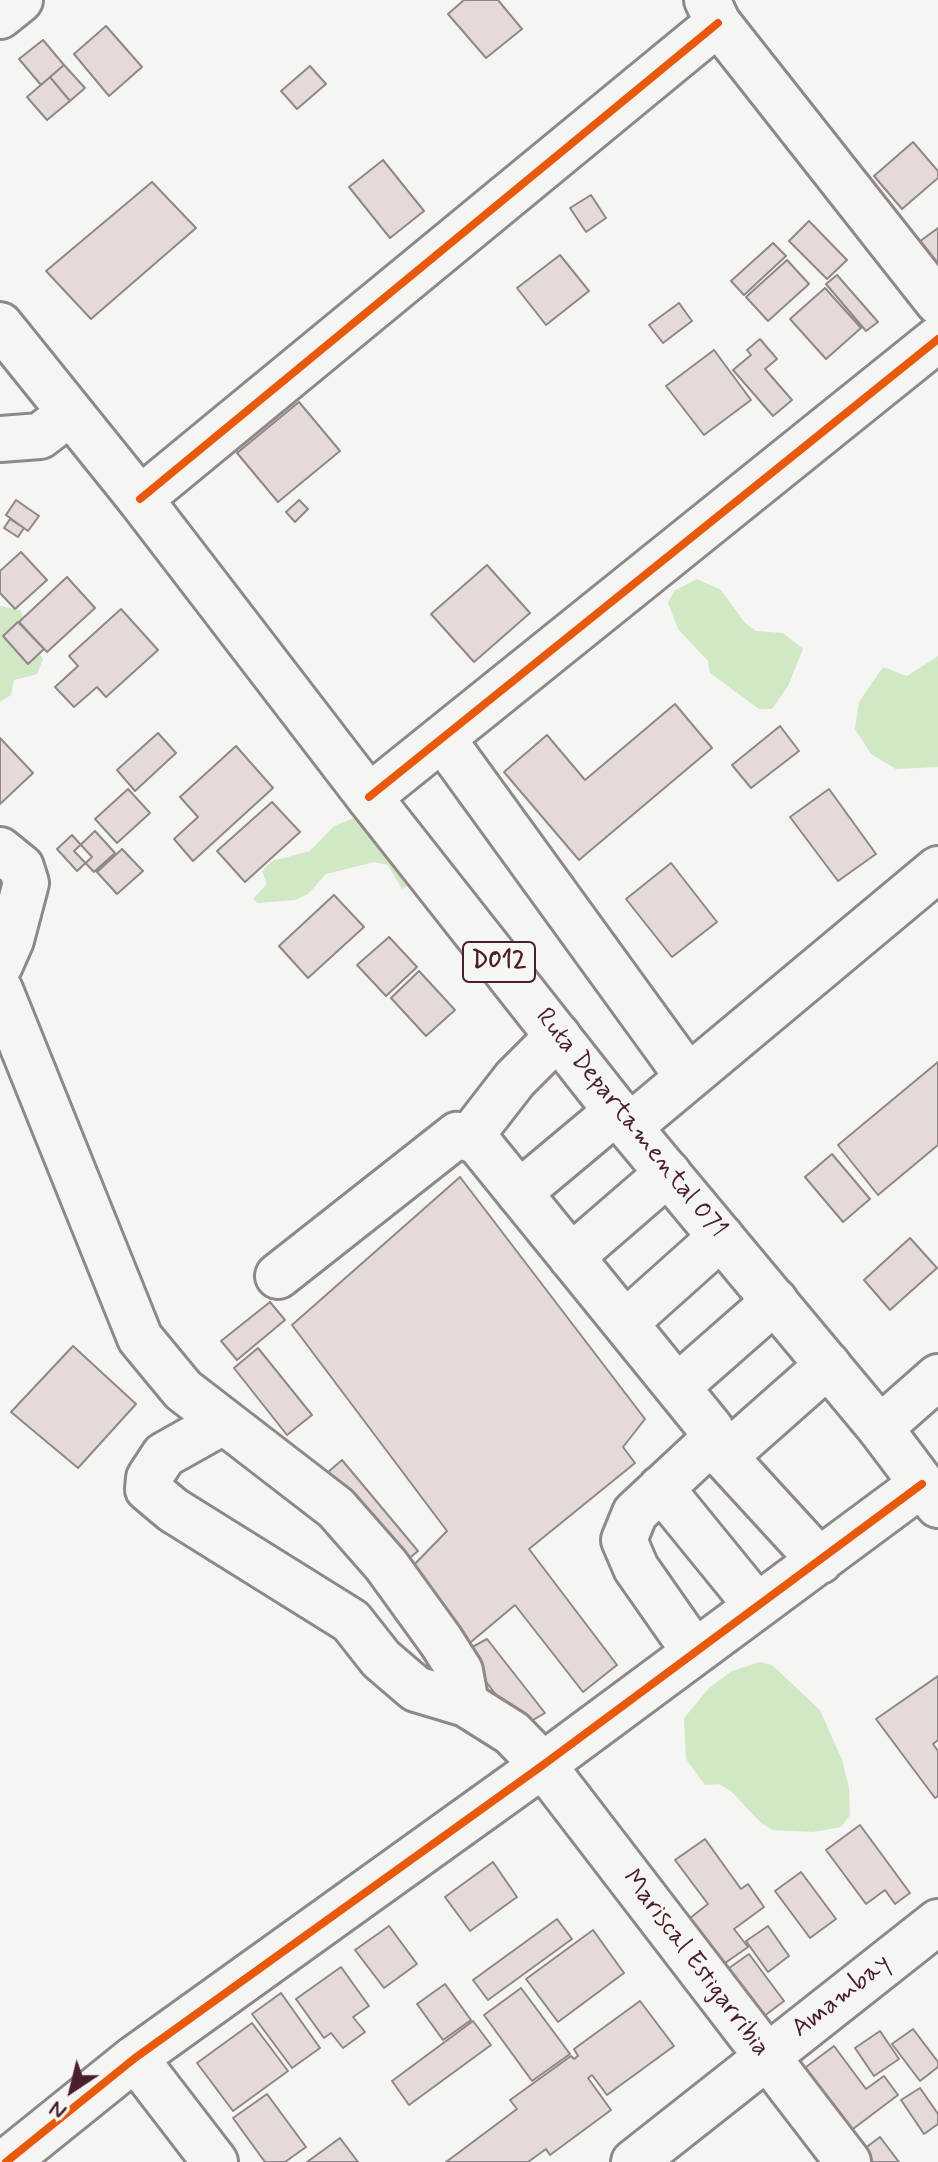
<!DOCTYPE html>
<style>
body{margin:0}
#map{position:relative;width:938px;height:2162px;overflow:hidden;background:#f5f5f3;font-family:Mynerve,sans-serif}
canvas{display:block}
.north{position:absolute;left:32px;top:2050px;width:80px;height:80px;-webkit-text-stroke:6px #f6f6f2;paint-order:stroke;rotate:215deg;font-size:22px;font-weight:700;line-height:32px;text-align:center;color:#4a1f2b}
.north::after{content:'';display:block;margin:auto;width:28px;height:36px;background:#4a1f2b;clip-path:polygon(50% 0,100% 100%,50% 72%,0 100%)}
</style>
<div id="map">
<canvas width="938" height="2162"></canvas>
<div class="north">N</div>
</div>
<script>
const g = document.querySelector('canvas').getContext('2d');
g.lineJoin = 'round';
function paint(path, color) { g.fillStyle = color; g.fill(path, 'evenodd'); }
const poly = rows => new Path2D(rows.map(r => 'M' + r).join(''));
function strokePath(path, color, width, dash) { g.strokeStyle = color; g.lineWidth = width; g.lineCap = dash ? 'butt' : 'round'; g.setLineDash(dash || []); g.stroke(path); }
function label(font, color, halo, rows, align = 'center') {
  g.font = font + ' Mynerve,sans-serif'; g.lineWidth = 6; g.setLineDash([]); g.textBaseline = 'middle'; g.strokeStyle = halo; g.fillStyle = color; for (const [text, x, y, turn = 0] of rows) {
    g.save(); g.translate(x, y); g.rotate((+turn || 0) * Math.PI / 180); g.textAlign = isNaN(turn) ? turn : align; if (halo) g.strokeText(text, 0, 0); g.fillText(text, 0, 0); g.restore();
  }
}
paint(poly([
 [697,579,721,590,745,623,756,631,783,633,803,649,788,686,772,709,759,709,710,673,708,661,678,629,668,603,674,591],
 [0,606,20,610,30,631,30,639,43,659,37,674,14,680,11,695,0,702],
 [938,656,938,767,896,769,871,754,855,729,859,702,883,667,907,676],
 [354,818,378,830,419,875,408,886,402,889,388,865,374,862,326,874,308,894,295,900,258,903,253,899,267,884,262,871,272,861,310,851,334,826],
 [760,1662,772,1665,820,1710,842,1760,849,1788,850,1815,841,1827,813,1832,773,1830,761,1823,731,1791,719,1784,705,1785,686,1759,684,1718,710,1687,732,1671]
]), '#d0e8c3');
const building = poly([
 [464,0,498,0,522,29,486,58,448,14,464,0],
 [106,26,142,67,109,96,74,54,106,26],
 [43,40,64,65,41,85,19,59,43,40],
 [64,65,85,88,70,101,50,77,64,65],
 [310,66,326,84,297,109,281,91,310,66],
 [50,77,70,101,47,120,27,97,50,77],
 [913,142,938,171,938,178,902,209,874,176,913,142],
 [383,160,424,211,390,238,349,187,383,160],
 [152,182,196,228,91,319,46,271,152,182],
 [591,195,606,218,586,232,570,208,591,195],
 [809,221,847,260,827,279,789,241,809,221],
 [938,228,938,279,912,247,938,228],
 [773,243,786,256,744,295,731,281,773,243],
 [560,255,589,291,546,325,517,288,560,255],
 [787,260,809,284,768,321,746,297,787,260],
 [837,275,878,322,866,331,826,284,837,275],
 [825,288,861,328,826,359,790,319,825,288],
 [679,303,692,321,663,343,649,325,679,303],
 [760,339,777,359,765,369,792,400,773,416,733,370,751,355,747,350,760,339],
 [714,350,751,400,704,435,666,386,714,350],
 [299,402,340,451,278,502,237,453,299,402],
 [16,500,39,516,28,531,6,515,16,500],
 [299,500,308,509,295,522,286,512,299,500],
 [10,519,24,528,18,537,4,528,10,519],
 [21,552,47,580,15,609,0,593,0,571,21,552],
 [487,565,530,613,474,662,431,614,487,565],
 [67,577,95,608,47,652,19,622,67,577],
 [121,609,158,650,106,697,97,687,74,707,55,687,78,666,69,656,121,609],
 [18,622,44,649,28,664,3,636,18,622],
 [675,704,712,748,579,860,504,772,547,735,585,780,675,704],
 [780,726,799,751,751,788,732,765,780,726],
 [158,733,176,753,135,791,117,770,158,733],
 [0,738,33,773,0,804,0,738],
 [236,746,273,788,193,861,174,839,198,817,180,797,236,746],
 [128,789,150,813,117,843,95,819,128,789],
 [829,789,876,854,838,881,790,817,829,789],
 [272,802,300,832,245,882,217,851,272,802],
 [95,831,115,853,94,872,74,851,95,831],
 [72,835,92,857,77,871,57,849,72,835],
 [122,849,143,871,117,894,97,872,122,849],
 [671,863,717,922,672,957,626,899,671,863],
 [334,895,364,927,308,978,279,946,334,895],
 [389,937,417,967,386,996,357,965,389,937],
 [419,971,455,1010,426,1036,391,998,419,971],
 [938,1062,938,1145,878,1195,838,1145,938,1062],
 [832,1154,870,1199,843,1222,805,1177,832,1154],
 [460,1177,645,1419,623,1447,635,1463,529,1549,617,1665,583,1692,515,1605,465,1647,406,1573,447,1531,292,1325,460,1177],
 [910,1238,937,1268,890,1310,864,1280,910,1238],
 [270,1302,285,1320,237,1360,221,1341,270,1302],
 [73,1346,136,1404,78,1468,11,1412,73,1346],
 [258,1348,312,1415,287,1435,234,1368,258,1348],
 [342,1460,418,1551,395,1570,320,1479,342,1460],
 [487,1639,545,1713,521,1727,463,1652,487,1639],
 [938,1676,938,1740,933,1744,938,1751,938,1796,935,1798,876,1719,938,1676],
 [860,1825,910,1893,895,1904,885,1890,866,1904,826,1850,860,1825],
 [705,1839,741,1889,748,1884,764,1907,734,1929,748,1947,718,1968,685,1922,708,1904,675,1860,705,1839],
 [493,1862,517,1897,470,1931,445,1897,493,1862],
 [801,1872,836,1919,810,1938,775,1891,801,1872],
 [557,1919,572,1939,488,2000,473,1980,557,1919],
 [389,1926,417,1964,384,1988,355,1950,389,1926],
 [768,1926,789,1956,768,1972,746,1941,768,1926],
 [593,1930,624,1973,558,2022,526,1979,593,1930],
 [749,1954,784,2001,751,2026,715,1978,749,1954],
 [341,1967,369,2006,353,2017,365,2032,343,2048,331,2033,324,2038,296,1999,341,1967],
 [445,1984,471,2020,443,2040,417,2004,445,1984],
 [521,1988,570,2054,532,2081,484,2015,521,1988],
 [281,1993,320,2048,292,2068,252,2014,281,1993],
 [640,2001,674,2046,607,2095,592,2075,588,2078,611,2110,550,2155,546,2149,528,2162,446,2162,517,2109,510,2100,571,2056,574,2059,578,2056,574,2049,640,2001],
 [473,2021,491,2045,409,2105,392,2081,473,2021],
 [252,2023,288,2071,233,2111,197,2063,252,2023],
 [913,2029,938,2062,938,2067,920,2081,892,2044,913,2029],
 [880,2031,899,2059,874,2076,855,2048,880,2031],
 [834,2046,866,2089,884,2076,898,2095,837,2141,790,2079,834,2046],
 [920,2088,938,2114,938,2124,924,2134,901,2100,920,2088],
 [267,2094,306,2147,285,2162,265,2162,233,2118,267,2094],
 [880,2137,899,2162,855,2162,852,2158,880,2137],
 [340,2138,358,2162,307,2162,340,2138]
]);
paint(building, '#e5dad7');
strokePath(building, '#8f8788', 2);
const minor = poly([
 [707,0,718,23,938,302],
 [0,16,20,0],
 [140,499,718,23],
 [442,738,688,1077],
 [369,797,938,339],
 [0,850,21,867,26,883,11,940,0,965],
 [0,990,140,1338,183,1390,336,1508,386,1565,441,1641,460,1671,466,1704],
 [629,1127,938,869],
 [470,1137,515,1079,558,1036],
 [519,1193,617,1111],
 [571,1257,668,1173],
 [278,1276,457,1135,478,1142,711,1429,711,1442,635,1513,624,1540,636,1568,694,1651],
 [625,1323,721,1237],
 [677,1387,775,1301],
 [221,1423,164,1455,149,1478,148,1489,173,1510,351,1621,381,1659,416,1689,466,1704,512,1733,543,1765,848,2162],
 [880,1428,938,1377],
 [711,1442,820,1561],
 [724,1457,828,1365],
 [661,1488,757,1606],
 [135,2058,215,2162],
 [6,2162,135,2058,543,1765,922,1484],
 [634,2162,938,1922]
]);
const major = poly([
 [0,325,140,499,369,797,629,1127,880,1428,938,1505],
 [0,439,40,436,70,413]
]);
strokePath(minor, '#8f8788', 50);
strokePath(major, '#8f8788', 50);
strokePath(minor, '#f5f5f3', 44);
strokePath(major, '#f5f5f3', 44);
strokePath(poly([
 [140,499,718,23],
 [369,797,938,339],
 [6,2162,135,2058,543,1765,922,1484]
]), '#e8590c', 8);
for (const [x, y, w] of [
 [499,962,72]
]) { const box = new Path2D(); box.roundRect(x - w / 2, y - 20, w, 40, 6); g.fillStyle = '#f6f6f2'; g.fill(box); strokePath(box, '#4a1f2b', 2); }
label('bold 24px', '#4a1f2b', null, [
 ["D012",499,962]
]);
label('26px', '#4a1f2b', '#f6f6f2', [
 ["Ruta Departamental 071",630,1124,51],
 ["Mariscal Estigarribia",695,1964,53],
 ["Amambay",842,1997,-38]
]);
</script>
